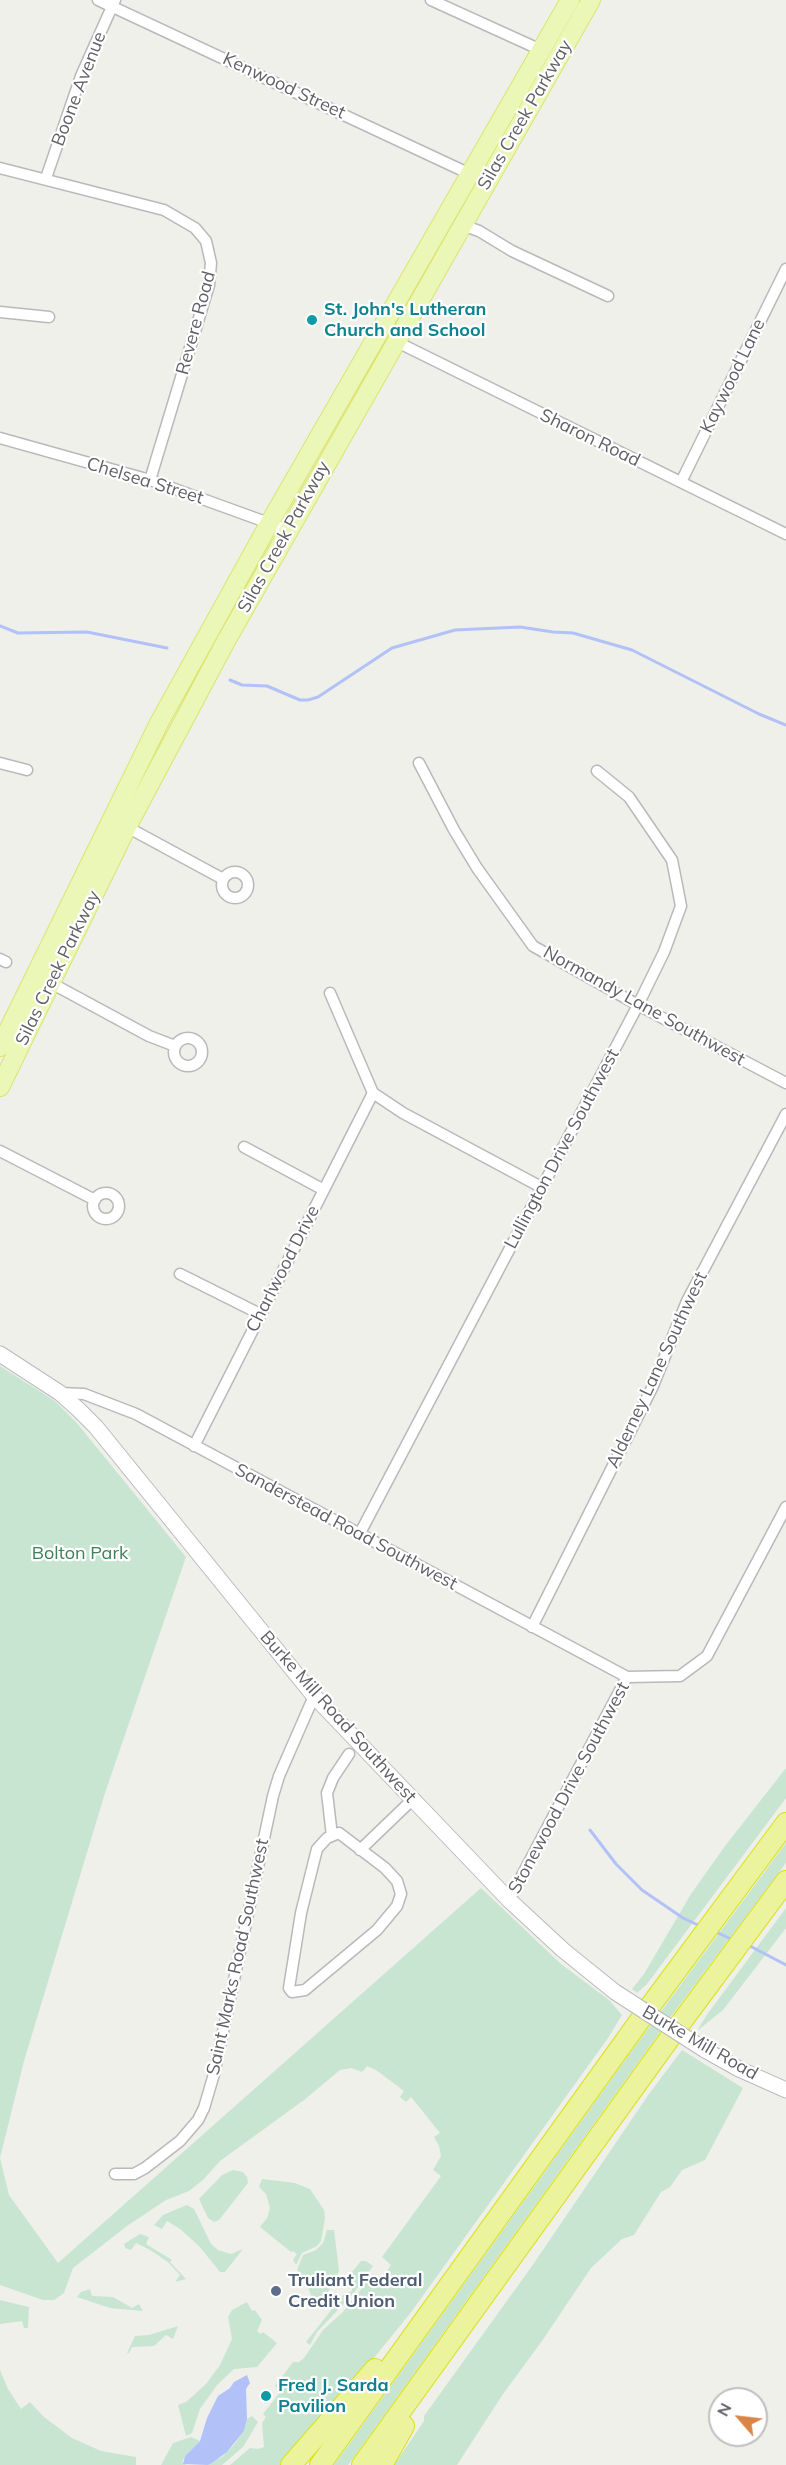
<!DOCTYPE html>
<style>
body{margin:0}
#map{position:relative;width:786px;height:2465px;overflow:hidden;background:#eff0e9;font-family:Mulish,sans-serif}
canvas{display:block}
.north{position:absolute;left:708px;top:2387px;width:60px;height:60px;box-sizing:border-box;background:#fff;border:2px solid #bfbfc2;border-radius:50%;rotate:298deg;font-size:16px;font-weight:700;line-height:24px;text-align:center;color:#606067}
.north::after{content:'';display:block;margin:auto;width:21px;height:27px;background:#d98546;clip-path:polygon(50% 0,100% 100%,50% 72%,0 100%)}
</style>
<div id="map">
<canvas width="786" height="2465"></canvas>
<div class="north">N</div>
</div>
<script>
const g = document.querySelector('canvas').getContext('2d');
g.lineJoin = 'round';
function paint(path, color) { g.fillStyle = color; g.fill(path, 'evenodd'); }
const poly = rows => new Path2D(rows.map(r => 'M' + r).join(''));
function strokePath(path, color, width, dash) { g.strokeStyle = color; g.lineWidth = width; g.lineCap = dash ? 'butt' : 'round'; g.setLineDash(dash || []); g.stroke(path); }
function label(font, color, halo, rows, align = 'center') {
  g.font = font + ' Mulish,sans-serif'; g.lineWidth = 4.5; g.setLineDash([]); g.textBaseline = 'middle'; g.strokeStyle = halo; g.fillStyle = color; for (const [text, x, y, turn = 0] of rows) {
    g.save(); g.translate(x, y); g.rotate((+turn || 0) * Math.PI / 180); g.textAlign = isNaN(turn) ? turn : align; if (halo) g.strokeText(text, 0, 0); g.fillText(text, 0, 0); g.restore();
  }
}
paint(poly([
 [0,1366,55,1401,76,1422,186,1557,105,1793,24,2061,0,2158,9,2195,58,2263,481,1888,561,1964,609,2000,622,2015,608,2038,412,2311,287,2465,230,2465,250,2448,258,2449,264,2447,262,2423,266,2417,263,2414,281,2391,275,2386,293,2362,299,2362,304,2358,323,2330,343,2312,373,2274,381,2280,391,2265,382,2257,441,2176,433,2170,441,2156,439,2146,434,2137,440,2133,411,2097,406,2102,400,2097,404,2091,376,2070,367,2066,362,2072,351,2068,340,2070,304,2100,220,2161,203,2180,189,2191,166,2200,127,2226,73,2268,64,2293,54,2300,43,2300,0,2285],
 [786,1768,786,1798,647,1984,637,1993,632,1989,644,1974,691,1894,725,1846],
 [786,1843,786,1863,678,2007,348,2465,334,2465,639,2041],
 [786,1908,786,1928,723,2010,697,2031,706,2016],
 [682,2050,743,2088,705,2160,682,2170,670,2187,661,2192,634,2235,622,2239,591,2268,542,2341,503,2394,457,2465,394,2465,424,2421,424,2416,532,2266,649,2094],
 [233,2170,243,2172,247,2177,248,2183,219,2220,214,2222,208,2218,199,2199,222,2175],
 [262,2179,295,2183,310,2189,324,2210,325,2218,321,2241,317,2246,302,2253,296,2265,293,2260,297,2254,293,2251,291,2252,260,2227,267,2218,270,2208,266,2194,259,2187],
 [187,2205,194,2209,211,2244,218,2250,231,2254,243,2249,225,2272,220,2272,199,2246,180,2229,167,2221,162,2229,154,2225,163,2215],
 [327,2230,334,2230,339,2270,336,2281,316,2307,306,2283,297,2270,303,2255,316,2250,323,2243],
 [140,2234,149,2237,146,2244,172,2260,170,2262,186,2279,175,2282,180,2275,179,2274,168,2262,150,2250,136,2243,131,2250,125,2248,124,2244],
 [361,2261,366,2261,373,2266,354,2293,317,2332,310,2345,306,2342,343,2295,352,2291,352,2272],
 [90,2289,92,2296,113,2297,132,2308,139,2304,143,2311,110,2308,77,2297,81,2292],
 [0,2300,29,2307,28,2328,24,2328,22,2321,0,2324],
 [247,2302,252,2311,255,2310,262,2320,257,2331,261,2334,263,2332,277,2343,257,2367,234,2369,217,2385,200,2409,192,2433,186,2436,178,2405,186,2402,206,2384,220,2365,232,2339,228,2317,232,2310],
 [178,2326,173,2339,166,2335,154,2346,132,2347,129,2353,127,2353,135,2336,149,2335],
 [0,2370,8,2389,21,2409,30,2402,44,2417,72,2438,101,2451,136,2457,136,2465,0,2465],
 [252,2416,258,2422,243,2447,222,2465,208,2465,222,2457,233,2446,244,2431,247,2419],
 [191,2437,200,2441,185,2456,182,2462,187,2465,161,2465,173,2443]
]), '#c8e5d2');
paint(poly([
 [247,2375,250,2383,246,2389,247,2419,244,2431,227,2452,212,2463,208,2465,183,2464,185,2456,200,2441,207,2418,218,2396,230,2388,234,2382]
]), '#b2c1f7');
strokePath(poly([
 [0,626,18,633,87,632,167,648],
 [230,680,242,685,267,686,300,700,308,700,318,697,392,648,455,630,520,627,553,632,573,633,632,650,759,714,786,725],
 [590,1830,616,1864,642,1890,683,1918,700,1926],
 [714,1931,733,1940],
 [748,1945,786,1965]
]), '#b2c1f7', 3);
const street = poly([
 [98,0,470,174],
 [431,0,541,50],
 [0,168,164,210,195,228,206,241,211,263,209,285,150,480],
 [46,178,81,76,115,0],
 [462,225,479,231,512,251,608,296],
 [0,312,49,317],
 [395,341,786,534],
 [0,438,150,480,288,530],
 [681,482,786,269],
 [0,763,27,770],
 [419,763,454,830,477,868,533,946,638,1005,786,1083],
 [127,827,223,879],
 '222 885a13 13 0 1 1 26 0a13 13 0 1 1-26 0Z',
 [0,959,6,962],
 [51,983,149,1036,175,1046],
 [330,993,373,1093,403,1113,541,1187],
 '174 1052a14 14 0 1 1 28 0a14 14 0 1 1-28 0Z',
 [244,1147,324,1190],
 [0,1151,95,1200],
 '93 1206a13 13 0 1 1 26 0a13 13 0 1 1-26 0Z',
 [180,1274,260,1314],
 [60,1393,84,1394,136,1414,627,1677],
 [194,1446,373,1093],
 [359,1535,638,1005,664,952,681,906,672,860,629,797,597,771],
 [532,1627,653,1386,687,1301,786,1114],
 [339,1833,385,1868,397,1881,401,1894,397,1906,377,1930,305,1990,292,1992,289,1988,301,1913,317,1849,327,1838,339,1833],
 [332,1836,327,1793,333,1778,349,1754],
 [360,1850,411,1801],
 [509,1900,627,1677,680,1676,707,1656,786,1507],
 [115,2174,134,2174,145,2168,180,2141,198,2120,204,2108,214,2074,273,1796,279,1776,314,1696]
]);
const secondary = poly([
 [0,1354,60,1393,79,1410,96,1427,314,1696,509,1900,563,1950,615,1992],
 [705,2050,739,2069,786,2090]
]);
const primary = poly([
 [0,1047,160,721,270,522,570,0],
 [0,1087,127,827,226,641,591,0]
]);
const highway = poly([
 [291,2465,375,2369],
 [320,2465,648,2009,786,1823],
 [362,2465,677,2028,786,1881],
 [382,2465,404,2426]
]);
strokePath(street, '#b9b9bd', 13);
strokePath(secondary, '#babac0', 17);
strokePath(primary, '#dce46e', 20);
strokePath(highway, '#dae118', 22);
strokePath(street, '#fff', 10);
strokePath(secondary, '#fff', 15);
strokePath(primary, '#ebf7b7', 18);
strokePath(highway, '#ebf39d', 20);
const secondaryBridge = poly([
 [615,1992,705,2050]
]);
strokePath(secondaryBridge, '#babac0', 17, []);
strokePath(secondaryBridge, '#fff', 15);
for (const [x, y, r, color] of [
 [312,320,6,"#0f9aa8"],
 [276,2291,6,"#5c6f8a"],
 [266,2396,6,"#0f9aa8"]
]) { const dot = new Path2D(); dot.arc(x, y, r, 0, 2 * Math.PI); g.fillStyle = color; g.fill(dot); strokePath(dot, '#fff', 2); }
label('18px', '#606067', '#fff', [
 ["Kenwood Street",284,86,25],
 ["Boone Avenue",79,89,-69],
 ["Silas Creek Parkway",525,115,-60],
 ["Revere Road",196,323,-75],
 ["Kaywood Lane",733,376,-64],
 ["Sharon Road",590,438,26],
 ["Chelsea Street",145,481,17],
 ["Silas Creek Parkway",284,537,-61],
 ["Silas Creek Parkway",58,968,-64],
 ["Normandy Lane Southwest",644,1006,29],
 ["Lullington Drive Southwest",562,1149,-62],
 ["Charlwood Drive",283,1269,-63],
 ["Alderney Lane Southwest",657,1370,-65],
 ["Sanderstead Road Southwest",346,1527,28],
 ["Burke Mill Road Southwest",338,1717,48],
 ["Stonewood Drive Southwest",569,1788,-62],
 ["Saint Marks Road Southwest",238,1957,-78],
 ["Burke Mill Road",700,2043,30]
]);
label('bold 18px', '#0d838f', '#fff', [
 ["St. John's Lutheran",324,310],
 ["Church and School",324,331],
 ["Fred J. Sarda",278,2386],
 ["Pavilion",278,2407]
], 'left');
label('18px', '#3e8058', '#fff', [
 ["Bolton Park",80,1554]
]);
label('bold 18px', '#4e5e75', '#fff', [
 ["Truliant Federal",288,2281],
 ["Credit Union",288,2302]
], 'left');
</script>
